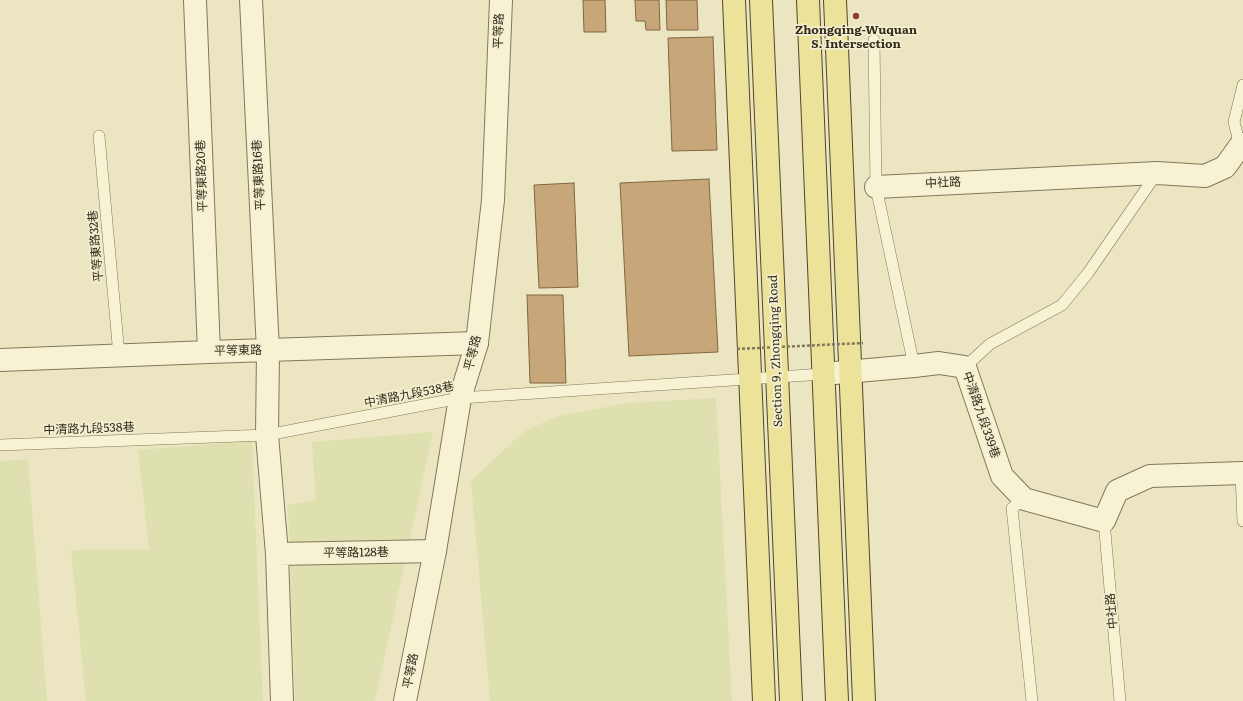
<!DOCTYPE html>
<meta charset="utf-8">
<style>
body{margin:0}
canvas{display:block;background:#ebe6c1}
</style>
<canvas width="1243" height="701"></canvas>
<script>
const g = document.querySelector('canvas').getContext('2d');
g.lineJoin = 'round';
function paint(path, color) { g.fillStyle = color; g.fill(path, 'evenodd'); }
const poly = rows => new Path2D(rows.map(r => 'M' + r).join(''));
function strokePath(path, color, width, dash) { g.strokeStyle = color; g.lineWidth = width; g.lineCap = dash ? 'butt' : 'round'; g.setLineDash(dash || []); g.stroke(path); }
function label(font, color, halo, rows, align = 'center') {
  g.font = font + ' Literata,"Noto Sans TC",serif'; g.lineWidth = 3.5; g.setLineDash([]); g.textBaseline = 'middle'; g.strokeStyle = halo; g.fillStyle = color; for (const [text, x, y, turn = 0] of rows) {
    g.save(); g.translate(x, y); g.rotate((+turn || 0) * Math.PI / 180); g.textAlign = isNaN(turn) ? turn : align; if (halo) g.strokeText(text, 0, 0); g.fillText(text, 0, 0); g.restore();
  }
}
paint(poly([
 [716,398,732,701,490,701,471,481,523,432,555,417,627,403],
 [433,432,375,701,295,701,288,505,316,500,312,442],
 [252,441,263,701,86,701,71,550,149,549,138,450],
 [28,459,47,701,0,701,0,461]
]), '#dfe0af');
const building = poly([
 [583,0,605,0,606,32,584,32,583,0],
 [635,0,659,0,660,30,646,30,645,21,636,21,635,0],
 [666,0,697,0,698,30,667,30,666,0],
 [713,37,717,150,672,151,668,38,713,37],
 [709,179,718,352,629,356,620,183,709,179],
 [574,183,578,287,539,288,534,185,574,183],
 [527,295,563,295,566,383,530,383,527,295]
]);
paint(building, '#c7a779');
strokePath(building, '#816641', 1);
const service = poly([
 [874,40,876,187,914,366],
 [99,136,119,355],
 [1240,146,1234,122,1243,85],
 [965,367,990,344,1062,305,1088,273,1157,173],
 [0,445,267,435,460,398,823,374],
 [1241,474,1243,521],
 [1024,499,1012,508,1032,701],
 [1104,521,1120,701]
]);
const minor = poly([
 [195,0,209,352],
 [251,0,268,351,267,435,277,554,282,701],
 [876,187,1157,173,1205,176,1225,167,1240,146,1243,144],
 [0,360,209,352,477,343],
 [823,374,914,366,939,363,965,367,1002,476,1024,499,1104,521,1117,491,1150,476,1243,473],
 [277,554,435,551]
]);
const tertiary = poly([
 [405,701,435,551,460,398,477,343,493,200,501,0]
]);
const primary = poly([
 [734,0,764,701],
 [761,0,791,701],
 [808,0,837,701],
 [835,0,864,701]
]);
strokePath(service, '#83775a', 12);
strokePath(minor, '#83775a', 24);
strokePath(tertiary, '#83775a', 24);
strokePath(primary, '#51452e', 24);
strokePath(service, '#f7f2d4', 11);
strokePath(minor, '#f7f2d4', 22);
strokePath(tertiary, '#f7f2d4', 22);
strokePath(primary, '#ede29a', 22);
strokePath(poly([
 [737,349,863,343]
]), '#83775a', 2.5, [3, 2]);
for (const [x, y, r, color] of [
 [856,16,4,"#8f3e2d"]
]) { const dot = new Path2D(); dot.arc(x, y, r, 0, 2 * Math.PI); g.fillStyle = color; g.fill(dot); strokePath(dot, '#f3efd0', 1.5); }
label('bold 12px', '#342c1d', '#f3efd0', [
 ["Zhongqing-Wuquan",856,30],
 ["S. Intersection",856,44]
]);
label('12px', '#342c1d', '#f3efd0', [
 ["平等路",499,31,-88],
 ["平等東路16巷",259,175,-93],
 ["平等東路20巷",202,176,-92],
 ["中社路",943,183,-3],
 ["平等東路32巷",96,246,-95],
 ["平等東路",238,351,-1],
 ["Section 9, Zhongqing Road",776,351,-92],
 ["平等路",473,353,-76],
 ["中清路九段538巷",409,395,-11],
 ["中清路九段339巷",981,415,71],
 ["中清路九段538巷",89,429,-2],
 ["平等路128巷",356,553,-1],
 ["中社路",1112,611,-95],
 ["平等路",411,671,-79]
]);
</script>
